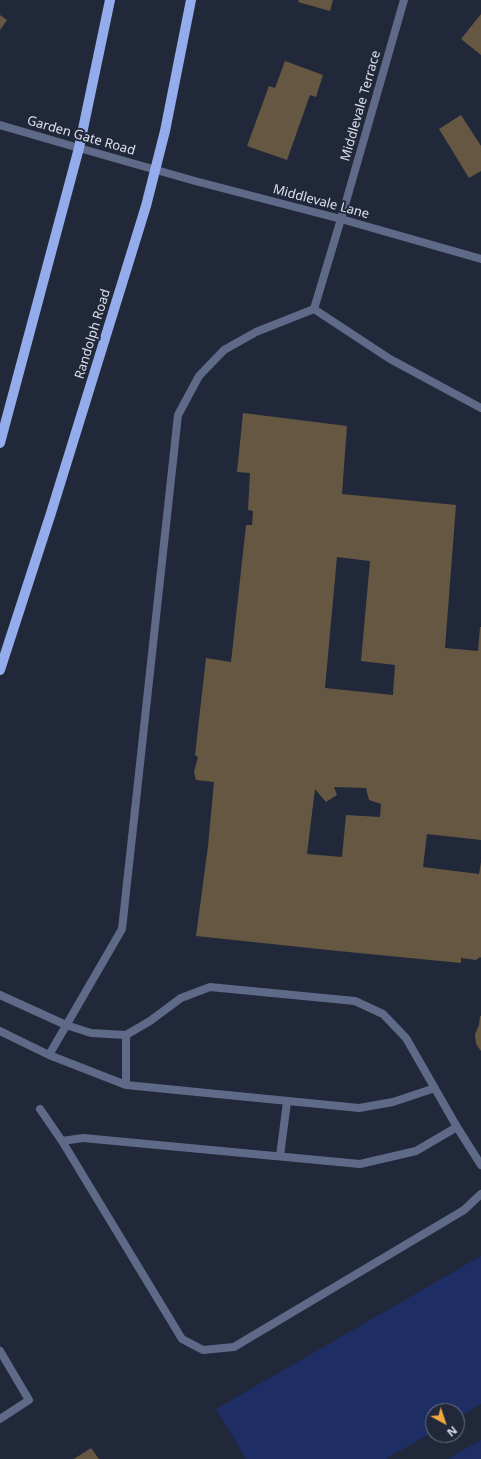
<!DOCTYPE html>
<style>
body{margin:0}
#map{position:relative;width:481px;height:1459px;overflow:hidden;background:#21283a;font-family:"Noto Sans",sans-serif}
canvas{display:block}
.north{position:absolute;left:425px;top:1403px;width:40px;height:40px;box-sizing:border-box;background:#21283a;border:1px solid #6c7282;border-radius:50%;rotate:140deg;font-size:11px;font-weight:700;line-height:16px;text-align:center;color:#dce0ed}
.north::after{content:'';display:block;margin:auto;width:14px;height:18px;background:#eea83c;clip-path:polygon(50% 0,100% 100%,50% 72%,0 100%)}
</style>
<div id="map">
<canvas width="481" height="1459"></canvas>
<div class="north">N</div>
</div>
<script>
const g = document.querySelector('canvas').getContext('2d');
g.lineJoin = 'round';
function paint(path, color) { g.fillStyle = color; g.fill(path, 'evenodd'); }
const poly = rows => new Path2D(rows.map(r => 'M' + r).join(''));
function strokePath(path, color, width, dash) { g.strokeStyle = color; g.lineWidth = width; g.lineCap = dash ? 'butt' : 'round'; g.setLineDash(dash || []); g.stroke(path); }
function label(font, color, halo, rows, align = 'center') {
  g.font = font + ' "Noto Sans",sans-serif'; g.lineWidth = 4; g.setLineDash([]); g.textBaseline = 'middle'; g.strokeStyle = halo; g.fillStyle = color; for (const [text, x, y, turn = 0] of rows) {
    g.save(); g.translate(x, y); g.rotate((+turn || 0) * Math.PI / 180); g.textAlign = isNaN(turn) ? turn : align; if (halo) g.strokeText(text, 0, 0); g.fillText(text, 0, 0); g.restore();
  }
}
paint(poly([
 [481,1256,481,1404,457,1418,457,1411,433,1411,433,1432,386,1459,246,1459,216,1409],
 [481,1440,481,1459,447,1459]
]), '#1e2d64');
paint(poly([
 [299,0,333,0,330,11,298,2],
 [481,14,481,55,461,39],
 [0,15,7,20,0,30],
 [285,61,323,75,316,97,310,95,287,160,247,146,269,86,275,88],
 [461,115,481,146,481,171,469,178,439,129],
 [243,413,347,426,342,494,456,505,445,648,478,651,480,627,481,627,481,840,427,834,423,867,479,874,481,862,481,958,480,957,476,960,461,958,461,963,338,951,196,936,208,846,214,782,196,780,194,772,198,757,195,755,206,658,231,662,246,525,252,525,253,511,248,510,250,473,237,472],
 [337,557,370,561,361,661,395,665,393,695,325,688],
 [334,787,366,788,369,800,381,804,380,817,346,815,342,857,307,854,315,789,326,802,337,795],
 [480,1016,481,1016,481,1051,476,1044,475,1034,479,1025],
 [91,1448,99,1459,74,1459]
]), '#665743');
strokePath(poly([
 [314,309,390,359,481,408],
 [314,309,341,219],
 [0,995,66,1025,91,1033,126,1035,150,1021,181,998,210,987,355,1001,383,1014,406,1038,457,1127,416,1151,360,1164,83,1138,62,1141],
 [0,1031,49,1055,126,1085,359,1108,393,1102,435,1088],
 [49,1055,122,929,178,415,199,376,224,350,256,332,314,309],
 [126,1085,126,1035],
 [40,1109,62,1141,182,1339,203,1350,234,1347,464,1210,481,1194],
 [457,1127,481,1165],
 [280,1156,287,1102],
 [0,1351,29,1400,0,1419]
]), '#5f6a89', 8);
strokePath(poly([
 [0,125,79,148],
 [341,219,404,0]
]), '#5f6a89', 8);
strokePath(poly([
 [79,148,195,181,341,219,481,259]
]), '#5f6a89', 8);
strokePath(poly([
 [0,443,79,148,110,0],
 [0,670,51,513,146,206,165,131,191,0]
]), '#95acec', 10);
label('13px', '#dce0ed', '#21283a', [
 ["Middlevale Terrace",361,106,-74],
 ["Garden Gate Road",81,136,16],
 ["Middlevale Lane",321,202,15],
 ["Randolph Road",93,334,-73]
]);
</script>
